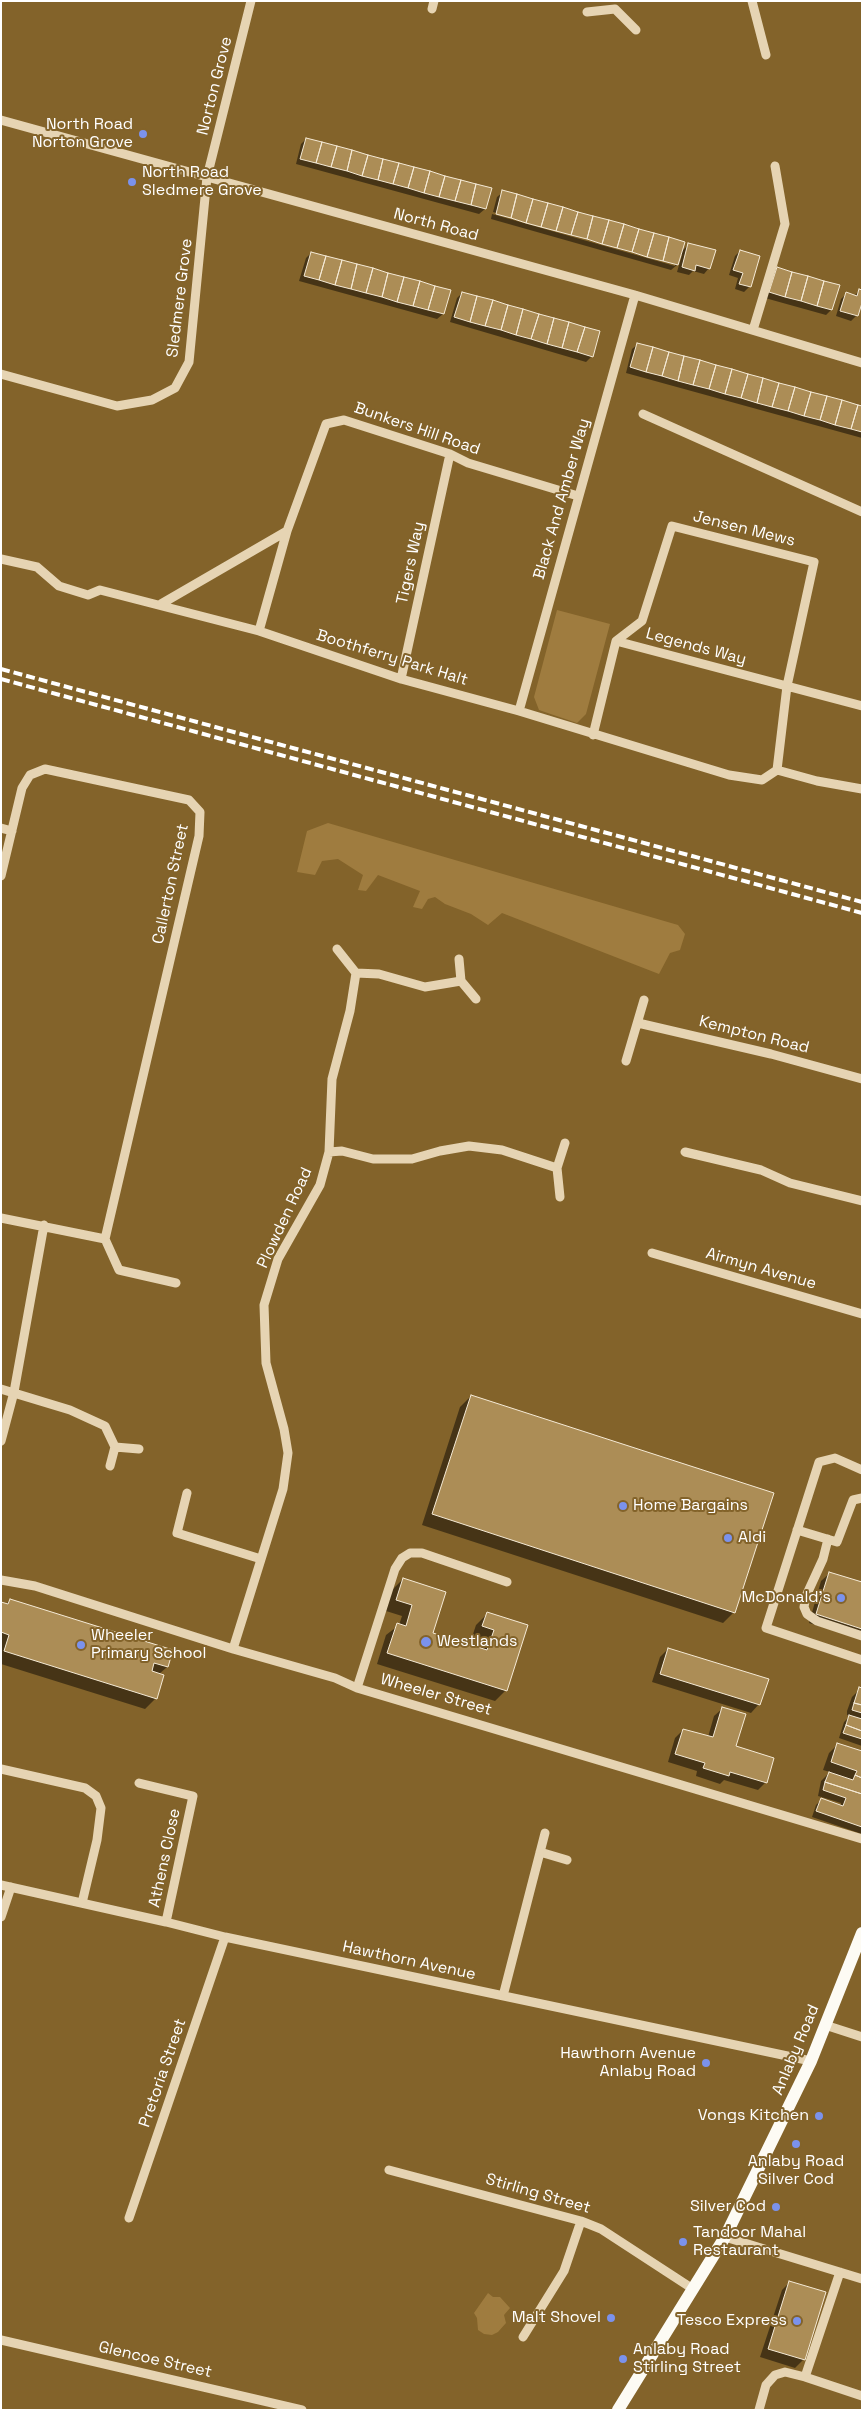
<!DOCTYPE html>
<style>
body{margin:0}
#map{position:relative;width:863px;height:2411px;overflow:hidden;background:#83632a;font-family:"Space Grotesk",sans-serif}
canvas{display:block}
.frame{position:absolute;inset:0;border:2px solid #fff;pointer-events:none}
</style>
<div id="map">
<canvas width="863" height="2411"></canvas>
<div class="frame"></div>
</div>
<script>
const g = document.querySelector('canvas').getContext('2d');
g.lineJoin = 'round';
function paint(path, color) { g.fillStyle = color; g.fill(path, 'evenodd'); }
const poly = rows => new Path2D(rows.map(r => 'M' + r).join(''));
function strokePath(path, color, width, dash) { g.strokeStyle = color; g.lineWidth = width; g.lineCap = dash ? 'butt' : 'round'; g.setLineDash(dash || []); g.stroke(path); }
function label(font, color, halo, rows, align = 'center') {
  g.font = font + ' "Space Grotesk",sans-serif'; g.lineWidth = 4; g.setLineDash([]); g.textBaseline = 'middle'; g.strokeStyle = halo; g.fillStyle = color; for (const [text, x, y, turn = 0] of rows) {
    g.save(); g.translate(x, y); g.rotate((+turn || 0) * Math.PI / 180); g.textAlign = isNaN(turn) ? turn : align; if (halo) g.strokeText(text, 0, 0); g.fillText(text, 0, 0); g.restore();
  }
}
paint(poly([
 [557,610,610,624,586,714,577,723,539,710,534,697],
 [328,823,678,925,685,934,680,950,670,953,659,974,502,913,488,925,471,914,445,904,435,897,428,899,422,909,413,907,420,891,378,875,366,891,358,890,363,875,338,859,322,861,315,875,297,872,307,831],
 [488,2293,493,2297,500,2297,510,2308,504,2315,506,2323,498,2332,492,2335,484,2334,478,2330,477,2318,474,2313]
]), '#9f7c3f');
paint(poly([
 [306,139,490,189,485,209,479,214,296,164,301,144],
 [503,192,680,253,689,244,709,268,704,274,693,271,689,275,677,272,682,255,680,255,677,265,671,270,491,219,492,214,675,266,675,263,493,212,497,197],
 [740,251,750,286,744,292,735,289,738,278,729,275,735,256],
 [311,253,443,314,437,319,299,281,306,258],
 [777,269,831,310,826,315,765,298,772,274],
 [859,291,860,306,856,316,851,321,836,316,841,299,846,294,854,296],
 [462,293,592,356,586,362,450,322,457,298],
 [638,344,862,407,862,438,626,373,632,349],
 [471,1396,734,1612,723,1623,422,1525,460,1407],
 [830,1573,862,1583,862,1639,809,1623,821,1581],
 [403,1579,431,1634,481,1650,484,1641,472,1637,476,1625,487,1614,526,1626,506,1690,495,1701,377,1664,386,1635,399,1625,402,1616,386,1611,392,1590],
 [10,1600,172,1651,167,1667,158,1675,156,1698,145,1709,1,1664,1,1603,5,1605],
 [668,1649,759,1704,751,1713,652,1682,660,1657],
 [860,1689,862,1690,862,1746,839,1738,844,1722,850,1716,847,1715,847,1711,852,1697],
 [723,1708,734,1747,766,1782,758,1790,724,1780,720,1784,696,1776,697,1771,668,1762,675,1738,683,1730,708,1737,714,1716],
 [838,1744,861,1752,862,1749,862,1834,812,1817,816,1805,821,1800,840,1807,841,1803,818,1796,821,1781,830,1772,823,1770,829,1753],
 [790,2282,825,2293,803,2360,795,2368,760,2357,782,2290]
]), '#0007');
const building = poly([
 [306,138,322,142,316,163,300,159,306,138],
 [322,142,337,146,331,167,316,163,322,142],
 [337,146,352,150,347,171,331,167,337,146],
 [352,150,368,155,362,176,347,171,352,150],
 [368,155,383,159,378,180,362,176,368,155],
 [383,159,399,163,393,184,378,180,383,159],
 [399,163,414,167,408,188,393,184,399,163],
 [414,167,430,171,424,193,408,188,414,167],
 [430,171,445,176,439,197,424,193,430,171],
 [445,176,461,180,455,201,439,197,445,176],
 [461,180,476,184,471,205,455,201,461,180],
 [476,184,492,188,486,209,471,205,476,184],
 [502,190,517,194,511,218,496,214,502,190],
 [517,194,533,199,526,223,511,218,517,194],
 [533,199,548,203,541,227,526,223,533,199],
 [548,203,563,207,556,231,541,227,548,203],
 [563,207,578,212,571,235,556,231,563,207],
 [578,212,593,216,587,239,571,235,578,212],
 [593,216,609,220,602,244,587,239,593,216],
 [609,220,624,224,617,248,602,244,609,220],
 [624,224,639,229,632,252,617,248,624,224],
 [639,229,654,233,647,257,632,252,639,229],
 [654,233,669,237,663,261,647,257,654,233],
 [669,237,685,242,678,265,663,261,669,237],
 [688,243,716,250,710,269,696,265,695,271,682,267,688,243],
 [740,250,760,256,751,287,739,284,743,273,733,270,740,250],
 [311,252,326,256,319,280,304,276,311,252],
 [326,256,342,260,335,285,319,280,326,256],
 [342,260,357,264,351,289,335,285,342,260],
 [357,264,373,268,366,293,351,289,357,264],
 [777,267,792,272,785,297,769,292,777,267],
 [373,268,388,273,382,297,366,293,373,268],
 [792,272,808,276,801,301,785,297,792,272],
 [388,273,404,277,397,302,382,297,388,273],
 [808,276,824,281,817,306,801,301,808,276],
 [404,277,420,281,413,306,397,302,404,277],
 [420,281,435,286,428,310,413,306,420,281],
 [824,281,840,285,832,310,817,306,824,281],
 [435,286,451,290,444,314,428,310,435,286],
 [859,289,862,290,862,303,858,316,840,311,846,292,857,296,859,289],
 [462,292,477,296,470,322,454,317,462,292],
 [477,296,493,300,485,326,470,322,477,296],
 [493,300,508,305,501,330,485,326,493,300],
 [508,305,523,309,516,335,501,330,508,305],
 [523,309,539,314,531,339,516,335,523,309],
 [539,314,554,318,547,344,531,339,539,314],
 [554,318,569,322,562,348,547,344,554,318],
 [569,322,585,327,577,352,562,348,569,322],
 [585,327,600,331,593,357,577,352,585,327],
 [637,343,653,347,646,372,630,367,637,343],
 [653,347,669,352,662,376,646,372,653,347],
 [669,352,684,356,678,381,662,376,669,352],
 [684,356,700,360,693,385,678,381,684,356],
 [700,360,716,365,709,389,693,385,700,360],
 [716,365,732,369,725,394,709,389,716,365],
 [732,369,748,374,741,398,725,394,732,369],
 [748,374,763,378,757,403,741,398,748,374],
 [763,378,779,383,772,407,757,403,763,378],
 [779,383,795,387,788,411,772,407,779,383],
 [795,387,811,392,804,416,788,411,795,387],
 [811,392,827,396,820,420,804,416,811,392],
 [827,396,842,400,835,425,820,420,827,396],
 [842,400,858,405,851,429,835,425,842,400],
 [858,405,862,406,862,432,851,429,858,405],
 [471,1395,774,1493,735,1613,432,1514,471,1395],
 [829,1572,862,1582,862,1629,816,1614,829,1572],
 [403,1578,446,1592,433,1633,487,1650,494,1630,482,1626,487,1612,528,1625,507,1691,387,1653,397,1623,406,1626,412,1605,396,1600,403,1578],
 [10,1599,173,1650,168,1667,154,1663,152,1671,164,1675,157,1699,4,1651,9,1635,1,1632,1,1602,8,1604,10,1599],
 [668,1648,769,1679,760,1705,660,1674,668,1648],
 [859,1687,862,1688,862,1705,854,1703,859,1687],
 [854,1703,862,1705,862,1713,852,1710,854,1703],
 [722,1707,746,1714,736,1746,774,1758,767,1783,730,1772,729,1776,703,1768,705,1763,675,1754,683,1729,713,1737,722,1707],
 [849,1715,862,1719,862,1731,846,1725,849,1715],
 [846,1725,862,1731,862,1739,843,1733,846,1725],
 [837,1743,862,1751,862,1778,855,1775,857,1771,831,1762,837,1743],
 [829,1772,853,1780,855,1775,862,1778,862,1794,825,1782,829,1772],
 [825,1782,862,1794,862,1827,816,1811,821,1798,843,1806,846,1798,823,1790,825,1782],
 [789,2281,826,2292,805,2360,768,2349,789,2281]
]);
paint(building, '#ac8d56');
strokePath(building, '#f5ead6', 1);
strokePath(poly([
 [752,1,766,55],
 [432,9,434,1],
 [587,12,615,9,636,30],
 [1,120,635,295,862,363],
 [753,330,785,224,775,166],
 [1,374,117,406,152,400,175,388,189,362,207,177,251,1],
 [643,414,862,512],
 [1,559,37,567,59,586,88,595,100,590,259,631,401,679,519,711,729,775,762,780,777,770,817,781,862,789],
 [161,604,287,531],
 [259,631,287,531,326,424,344,420,450,454,468,463,578,496],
 [616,641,642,621,672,526,814,562,787,686,777,770],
 [401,679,450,454],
 [519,711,635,295],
 [593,735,616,641,862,706],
 [1,828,12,831],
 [1,876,22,788,30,775,45,769,189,800,200,812,199,836,105,1239,119,1270,176,1283],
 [459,959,461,981,476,999],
 [356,973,379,974,425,987,461,981],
 [638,1023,771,1054,862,1079],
 [626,1061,644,1000],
 [329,1152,342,1151,373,1159,412,1159,440,1151,469,1146,502,1150,557,1168],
 [685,1152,761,1170,790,1183,862,1201],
 [560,1197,557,1168,565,1143],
 [1,1218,105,1239],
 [652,1253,862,1314],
 [1,1389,70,1410,105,1426,115,1447,110,1466],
 [1,1441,14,1392,44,1225],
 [115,1447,139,1449],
 [862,1470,835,1458,819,1462,766,1628,862,1660],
 [187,1493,177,1533,261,1559],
 [797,1530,837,1542,853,1500,862,1498],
 [828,1539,823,1559,806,1596,804,1607,807,1614,817,1621,862,1636],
 [1,1580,35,1586,233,1649,335,1678,357,1688,862,1839],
 [233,1649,283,1489,288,1453,284,1429,266,1363,264,1305,278,1259,320,1185,329,1152,332,1079,350,1011,356,973,337,949],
 [357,1688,395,1569,402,1558,410,1553,422,1553,507,1582],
 [1,1769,85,1788,96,1796,101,1808,97,1840,82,1903],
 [139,1783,193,1796,166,1922],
 [540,1852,567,1860],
 [1,1885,166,1922,225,1937,811,2061],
 [1,1917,11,1887],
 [503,1996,545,1833],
 [825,2025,862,2037],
 [389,2170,581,2221,601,2229,693,2289],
 [129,2218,225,1937],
 [725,2237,862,2279],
 [840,2272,805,2377,862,2396],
 [523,2337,564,2271,581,2221],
 [1,2340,302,2410],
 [759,2410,766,2385,775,2375,785,2372,805,2377]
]), '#e6d4b3', 9);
strokePath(poly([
 [618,2410,725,2237,811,2061,862,1933]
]), '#fdfbf4', 12);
strokePath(poly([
 [1,669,862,902],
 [1,679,862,913]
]), '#fff', 4, [9, 4]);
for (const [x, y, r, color] of [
 [143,134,5,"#7b92ec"],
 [132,182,5,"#7b92ec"],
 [623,1506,5,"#7b92ec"],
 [728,1538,5,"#7b92ec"],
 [841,1598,5,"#7b92ec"],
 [426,1642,6,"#7b92ec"],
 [81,1645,5,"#7b92ec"],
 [706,2063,5,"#7b92ec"],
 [819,2116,5,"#7b92ec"],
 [796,2144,5,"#7b92ec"],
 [776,2207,5,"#7b92ec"],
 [683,2242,5,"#7b92ec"],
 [611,2318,5,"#7b92ec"],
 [797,2321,5,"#7b92ec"],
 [623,2359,5,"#7b92ec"]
]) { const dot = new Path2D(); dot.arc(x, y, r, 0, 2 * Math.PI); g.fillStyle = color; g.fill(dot); strokePath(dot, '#83632a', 2); }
label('16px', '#fff', '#83632a', [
 ["Norton Grove",215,86,-76],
 ["North Road",436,225,15],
 ["Sledmere Grove",180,298,-83],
 ["Bunkers Hill Road",417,429,19],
 ["Black And Amber Way",562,499,-74],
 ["Jensen Mews",744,529,14],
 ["Tigers Way",411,563,-78],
 ["Legends Way",696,647,15],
 ["Boothferry Park Halt",392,658,17],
 ["Callerton Street",171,884,-78],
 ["Kempton Road",754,1035,14],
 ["Plowden Road",285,1218,-65],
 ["Airmyn Avenue",761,1269,16],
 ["Wheeler Street",436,1695,16],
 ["Athens Close",165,1858,-78],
 ["Hawthorn Avenue",409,1961,12],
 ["Anlaby Road",796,2050,-67],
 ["Pretoria Street",163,2073,-71],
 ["Stirling Street",538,2194,16],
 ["Glencoe Street",155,2360,13]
]);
label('16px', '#fff', '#83632a', [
 ["North Road",133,125],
 ["Norton Grove",133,143],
 ["North Road",142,173,"left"],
 ["Sledmere Grove",142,191,"left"],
 ["Home Bargains",633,1506,"left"],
 ["Aldi",738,1538,"left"],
 ["McDonald's",831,1598],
 ["Wheeler",91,1636,"left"],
 ["Primary School",91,1654,"left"],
 ["Westlands",437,1642,"left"],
 ["Hawthorn Avenue",696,2054],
 ["Anlaby Road",696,2072],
 ["Vongs Kitchen",809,2116],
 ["Anlaby Road",796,2162,"center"],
 ["Silver Cod",796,2180,"center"],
 ["Silver Cod",766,2207],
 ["Tandoor Mahal",693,2233,"left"],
 ["Restaurant",693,2251,"left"],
 ["Malt Shovel",601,2318],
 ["Tesco Express",787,2321],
 ["Anlaby Road",633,2350,"left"],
 ["Stirling Street",633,2368,"left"]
], 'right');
</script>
